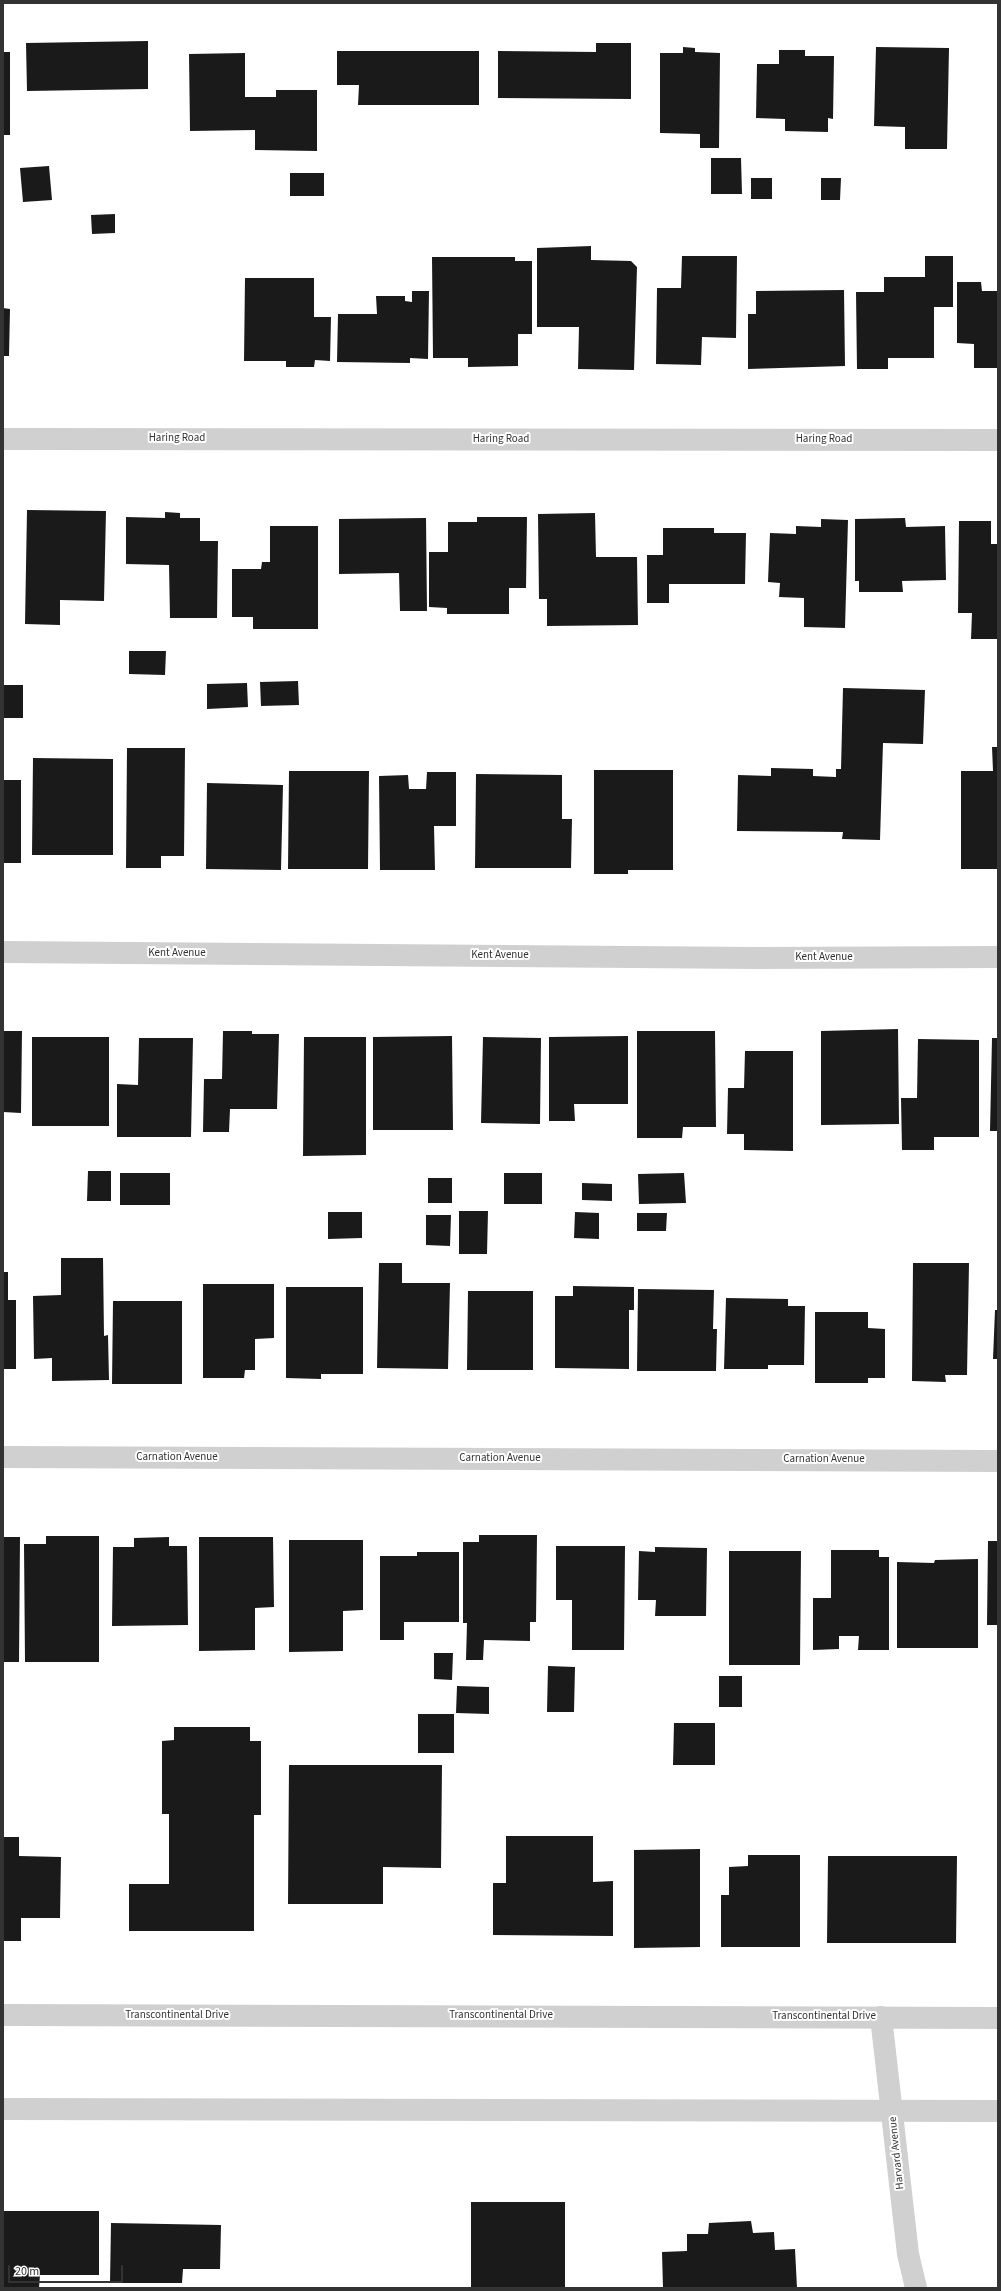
<!DOCTYPE html>
<style>
body{margin:0}
#map{position:relative;width:1001px;height:2291px;overflow:hidden;background:#fff;font-family:"Source Sans 3",sans-serif}
canvas{display:block}
.frame{position:absolute;inset:0;border:4px solid #333;pointer-events:none}
.scale{position:absolute;left:8px;top:2265px;width:115px;height:18px;box-sizing:border-box;border:2px solid #333;border-top:0;padding-left:5px;font-size:12px;line-height:14px;white-space:nowrap;color:#333;-webkit-text-stroke:3px #fff;paint-order:stroke}
</style>
<div id="map">
<canvas width="1001" height="2291"></canvas>
<div class="frame"></div>
<div class="scale">20 m</div>
</div>
<script>
const g = document.querySelector('canvas').getContext('2d');
g.lineJoin = 'round';
function paint(path, color) { g.fillStyle = color; g.fill(path, 'evenodd'); }
const poly = rows => new Path2D(rows.map(r => 'M' + r).join(''));
function strokePath(path, color, width, dash) { g.strokeStyle = color; g.lineWidth = width; g.lineCap = dash ? 'butt' : 'round'; g.setLineDash(dash || []); g.stroke(path); }
function label(font, color, halo, rows, align = 'center') {
  g.font = font + ' "Source Sans 3",sans-serif'; g.lineWidth = 4; g.setLineDash([]); g.textBaseline = 'middle'; g.strokeStyle = halo; g.fillStyle = color; for (const [text, x, y, turn = 0] of rows) {
    g.save(); g.translate(x, y); g.rotate((+turn || 0) * Math.PI / 180); g.textAlign = isNaN(turn) ? turn : align; if (halo) g.strokeText(text, 0, 0); g.fillText(text, 0, 0); g.restore();
  }
}
paint(poly([
 [148,41,148,89,27,91,26,43],
 [596,43,631,43,631,99,498,98,498,51,596,52],
 [683,47,695,48,695,52,720,53,719,148,700,148,700,134,660,133,660,53,683,53],
 [876,47,949,48,947,149,905,149,905,127,874,126],
 [779,50,805,50,805,56,834,56,833,119,828,118,828,132,785,131,785,119,756,118,757,64,779,64],
 [337,51,479,51,479,105,358,105,359,85,337,85],
 [3,52,10,52,10,135,3,135],
 [245,53,245,97,276,97,276,90,317,90,317,151,255,150,255,130,190,131,189,54],
 [711,158,741,158,742,194,711,194],
 [49,166,52,200,23,202,20,168],
 [290,173,324,173,324,196,290,196],
 [751,178,772,178,772,199,751,199],
 [821,178,841,178,840,200,821,200],
 [115,214,115,233,92,234,91,215],
 [591,246,591,260,631,261,637,267,634,370,578,369,579,327,537,327,537,248],
 [682,256,737,256,736,338,702,337,701,365,656,364,657,288,681,288],
 [925,256,953,256,953,307,934,307,934,358,888,358,888,369,857,369,856,292,884,292,884,277,925,277],
 [432,257,515,257,515,261,532,261,532,334,518,334,518,366,468,367,468,358,433,358],
 [245,278,314,278,314,317,331,317,330,361,315,360,314,367,286,367,286,361,244,361],
 [957,282,981,282,982,291,998,291,998,368,974,368,974,344,957,343],
 [844,290,845,366,748,369,748,314,756,314,756,291],
 [412,291,429,291,428,359,410,358,410,363,337,362,338,314,377,314,376,296,405,296,405,301,412,302],
 [3,308,10,309,9,356,3,356],
 [27,510,106,511,104,601,60,600,60,625,25,624],
 [165,512,180,513,180,518,200,518,200,541,218,541,217,618,170,618,169,565,126,564,126,517,165,518],
 [595,513,596,557,637,557,638,625,547,626,547,599,539,599,538,514],
 [477,517,527,517,526,588,509,588,509,614,447,614,447,608,429,607,429,552,448,552,448,522,477,522],
 [426,518,427,611,400,611,399,573,339,574,339,519],
 [905,518,906,527,945,526,946,580,902,581,903,592,859,592,859,581,855,581,855,519],
 [821,519,848,520,845,628,804,627,804,598,779,597,780,583,768,582,770,533,796,534,796,526,821,527],
 [959,521,991,521,991,544,998,544,998,639,971,639,972,613,958,613],
 [270,526,318,526,318,629,253,629,253,617,232,617,232,569,261,569,262,562,270,562],
 [663,528,714,528,714,533,746,533,745,584,669,584,669,603,647,603,647,555,663,555],
 [129,651,166,651,165,675,129,674],
 [298,681,299,705,261,706,260,682],
 [247,683,248,707,207,709,207,684],
 [3,685,23,685,23,718,3,718],
 [843,688,925,690,923,744,883,743,880,840,842,839,843,832,737,831,738,775,771,776,771,768,813,769,813,776,836,777,836,769,841,769],
 [992,747,998,747,998,869,961,869,961,771,993,771],
 [127,748,185,748,184,856,161,856,161,868,126,868],
 [33,758,113,759,113,855,32,855],
 [594,770,673,770,673,870,628,870,628,874,594,874],
 [289,771,369,771,368,869,288,869],
 [427,772,456,772,456,826,434,826,435,870,380,870,379,776,408,775,409,789,426,789],
 [476,774,562,775,562,819,572,819,571,868,475,868],
 [3,780,21,780,21,863,3,863],
 [207,783,283,785,281,870,206,869],
 [898,1029,899,1124,821,1125,821,1031],
 [3,1031,22,1031,21,1113,3,1112],
 [223,1031,252,1031,252,1034,279,1034,277,1109,230,1109,229,1132,203,1132,204,1079,222,1079],
 [637,1031,715,1031,716,1127,683,1127,682,1138,637,1138],
 [452,1036,453,1130,373,1130,373,1037],
 [628,1036,628,1104,574,1104,575,1121,549,1121,549,1037],
 [32,1037,109,1037,109,1126,32,1126],
 [304,1037,366,1037,366,1155,303,1156],
 [483,1037,541,1038,540,1124,481,1123],
 [139,1038,193,1038,191,1137,117,1137,117,1084,138,1085],
 [992,1038,998,1038,998,1131,990,1131],
 [918,1039,979,1040,979,1137,934,1137,934,1150,902,1150,901,1098,917,1098],
 [745,1051,793,1051,793,1151,744,1150,744,1134,727,1134,728,1088,744,1088],
 [88,1171,111,1171,111,1201,87,1201],
 [120,1173,170,1173,170,1205,120,1205],
 [504,1173,542,1173,542,1204,504,1204],
 [684,1173,686,1203,639,1204,638,1174],
 [428,1178,452,1178,452,1203,428,1203],
 [582,1183,612,1184,612,1201,582,1200],
 [459,1211,488,1211,487,1254,459,1254],
 [328,1212,362,1212,362,1238,328,1239],
 [575,1212,599,1213,599,1239,574,1238],
 [637,1213,667,1213,666,1231,637,1231],
 [426,1215,451,1215,450,1246,426,1245],
 [61,1258,103,1258,104,1336,108,1335,109,1380,52,1381,52,1358,34,1359,33,1296,61,1295],
 [379,1263,402,1263,402,1283,450,1283,448,1369,377,1368],
 [913,1263,969,1263,967,1375,945,1375,946,1382,912,1381],
 [3,1272,8,1272,8,1300,16,1300,16,1369,3,1369],
 [203,1284,274,1284,274,1338,255,1339,255,1370,245,1370,244,1378,203,1378],
 [573,1286,634,1287,634,1310,629,1310,629,1369,555,1368,555,1296,573,1296],
 [286,1287,363,1287,363,1374,321,1374,321,1379,286,1378],
 [638,1289,714,1290,713,1329,717,1329,716,1371,637,1371],
 [468,1291,533,1291,533,1370,467,1370],
 [726,1298,788,1299,788,1306,805,1306,804,1365,768,1365,768,1369,724,1369],
 [113,1301,182,1301,182,1384,112,1384],
 [995,1310,998,1310,998,1359,993,1359],
 [815,1312,868,1312,868,1328,885,1329,885,1378,868,1378,868,1383,815,1383],
 [479,1535,537,1535,536,1622,530,1622,530,1641,484,1640,483,1660,466,1660,467,1623,463,1623,463,1542,479,1542],
 [46,1536,99,1536,99,1662,25,1662,24,1544,46,1544],
 [3,1537,20,1537,19,1662,3,1662],
 [169,1537,169,1546,187,1546,188,1625,112,1626,113,1547,134,1547,134,1538],
 [199,1537,273,1537,274,1607,255,1608,255,1650,199,1651],
 [289,1540,363,1540,363,1610,343,1611,343,1651,289,1652],
 [988,1541,998,1541,998,1625,987,1625],
 [556,1546,625,1546,624,1650,572,1650,572,1600,556,1600],
 [655,1547,707,1548,706,1616,655,1616,656,1600,638,1600,639,1551,655,1552],
 [831,1550,879,1550,879,1557,889,1557,889,1650,858,1650,859,1636,839,1636,839,1649,813,1650,813,1598,831,1598],
 [729,1551,801,1551,800,1665,729,1665],
 [417,1552,459,1552,459,1622,404,1622,404,1640,380,1640,380,1556,417,1556],
 [978,1559,978,1648,897,1648,897,1562,934,1563,935,1560],
 [434,1653,453,1653,452,1680,434,1679],
 [548,1666,575,1667,574,1712,547,1712],
 [719,1676,742,1676,742,1707,719,1707],
 [457,1686,489,1687,489,1714,456,1713],
 [418,1714,454,1714,454,1753,418,1753],
 [674,1723,715,1723,715,1765,673,1765],
 [174,1727,250,1727,250,1741,261,1741,261,1815,254,1815,254,1931,129,1931,129,1884,169,1884,169,1814,162,1814,162,1741,174,1740],
 [289,1765,442,1765,441,1868,383,1867,383,1904,288,1904],
 [506,1836,593,1836,593,1882,613,1881,613,1936,493,1935,493,1883,506,1883],
 [3,1837,19,1837,19,1856,61,1857,60,1918,21,1918,21,1941,3,1941],
 [700,1849,700,1947,634,1948,634,1850],
 [748,1855,800,1855,800,1947,721,1947,721,1895,729,1895,729,1867,748,1866],
 [828,1856,957,1856,956,1943,827,1943],
 [471,2202,565,2202,565,2288,471,2288],
 [3,2211,99,2211,99,2275,40,2275,39,2288,4,2288],
 [751,2221,753,2233,774,2232,775,2250,795,2249,797,2288,663,2288,662,2252,687,2251,687,2234,708,2234,709,2223],
 [111,2223,221,2225,220,2269,183,2269,182,2283,110,2283]
]), '#1a1a1a');
strokePath(poly([
 [3,439,998,440],
 [3,952,757,958,998,957],
 [3,1457,998,1461],
 [881,2017,908,2254,916,2288]
]), '#d0d0d0', 22);
strokePath(poly([
 [3,2015,998,2018],
 [3,2109,998,2111]
]), '#d0d0d0', 22);
label('11px', '#333', '#fff', [
 ["Haring Road",177,439],
 ["Haring Road",501,440],
 ["Haring Road",824,440],
 ["Kent Avenue",177,954],
 ["Kent Avenue",500,956],
 ["Kent Avenue",824,958],
 ["Carnation Avenue",177,1458],
 ["Carnation Avenue",500,1459],
 ["Carnation Avenue",824,1460],
 ["Transcontinental Drive",177,2016],
 ["Transcontinental Drive",501,2016],
 ["Transcontinental Drive",824,2017],
 ["Harvard Avenue",897,2153,-96]
]);
</script>
